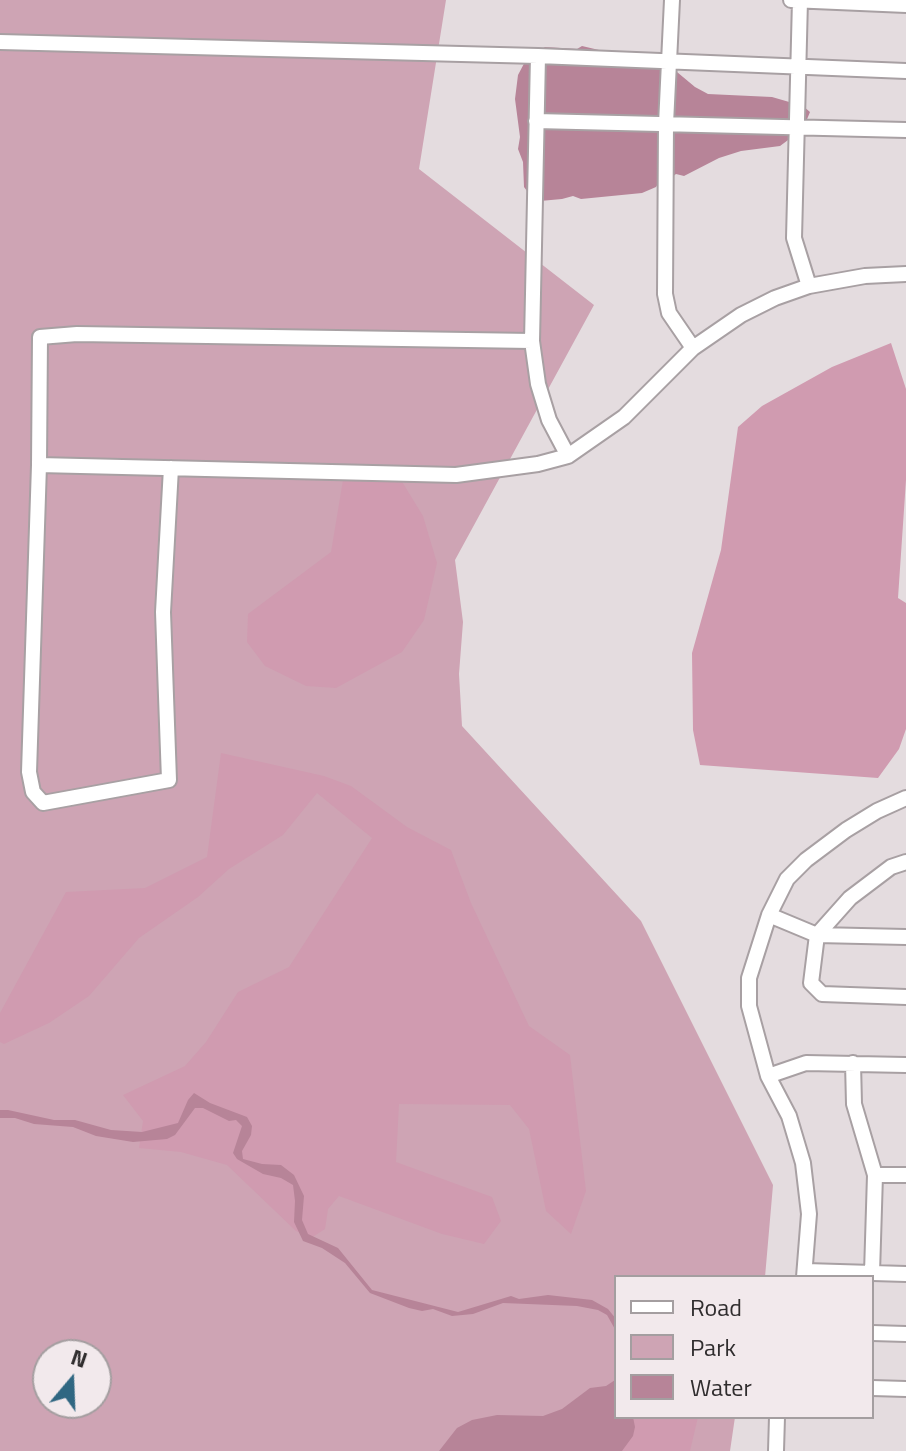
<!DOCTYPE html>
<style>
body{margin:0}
#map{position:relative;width:906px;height:1451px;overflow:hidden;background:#e4dcdf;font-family:"Titillium Web",sans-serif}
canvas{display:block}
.legend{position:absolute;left:614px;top:1275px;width:260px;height:144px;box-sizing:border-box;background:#f2e9ec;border:2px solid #a49ea0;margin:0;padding:10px 14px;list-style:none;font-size:24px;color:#302d2e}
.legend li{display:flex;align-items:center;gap:16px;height:40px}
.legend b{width:40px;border:2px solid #a49ea0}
.north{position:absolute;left:32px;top:1339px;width:80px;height:80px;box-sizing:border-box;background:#f2e9ec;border:2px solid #a49ea0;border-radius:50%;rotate:19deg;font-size:22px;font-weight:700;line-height:32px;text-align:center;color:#302d2e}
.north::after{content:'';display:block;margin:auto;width:28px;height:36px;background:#306782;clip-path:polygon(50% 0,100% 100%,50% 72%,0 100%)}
</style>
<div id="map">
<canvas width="906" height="1451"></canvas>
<ul class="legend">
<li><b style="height:10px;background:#fff"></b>Road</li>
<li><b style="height:22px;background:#cea4b4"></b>Park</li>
<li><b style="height:22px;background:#b78498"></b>Water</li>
</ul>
<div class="north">N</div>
</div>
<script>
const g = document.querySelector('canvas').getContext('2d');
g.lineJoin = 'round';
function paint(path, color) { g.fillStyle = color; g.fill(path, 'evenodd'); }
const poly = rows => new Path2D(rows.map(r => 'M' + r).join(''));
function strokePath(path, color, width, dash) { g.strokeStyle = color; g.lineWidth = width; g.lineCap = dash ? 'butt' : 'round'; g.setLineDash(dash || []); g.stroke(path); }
paint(poly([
 [0,0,446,0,419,169,594,305,455,560,463,622,459,674,462,726,641,921,773,1185,765,1277,616,1277,616,1417,735,1417,730,1451,0,1451],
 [48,1355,96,1355,96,1403,48,1403]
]), '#cea4b4');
paint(poly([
 [891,343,906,389,906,480,898,598,906,603,906,729,899,749,878,778,700,765,693,730,692,653,721,550,738,427,762,406,832,367],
 [393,467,423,516,437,563,424,620,402,652,336,688,306,686,265,666,247,642,248,614,331,552,345,468],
 [221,753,324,776,351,786,407,827,451,850,471,903,529,1026,570,1055,586,1191,571,1234,546,1211,529,1129,510,1105,399,1104,396,1162,492,1197,501,1221,484,1244,442,1234,339,1196,328,1209,325,1229,311,1238,296,1231,227,1165,181,1152,139,1148,143,1121,123,1095,185,1066,206,1042,238,992,289,967,372,838,317,793,283,835,229,869,198,897,139,938,89,996,49,1023,4,1044,0,1042,0,1013,66,892,145,888,207,857],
 [621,1417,698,1417,690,1451,578,1451]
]), '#d09bb0');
paint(poly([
 [582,46,671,67,695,87,708,94,772,97,803,106,810,112,803,129,780,146,741,151,719,158,684,176,676,174,666,182,660,181,656,187,642,193,581,199,573,196,562,199,540,201,530,195,524,187,523,162,518,149,520,137,515,99,518,75,528,56,545,47,577,49],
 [194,1093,210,1103,247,1117,252,1126,251,1135,242,1151,243,1159,262,1164,281,1165,294,1175,304,1196,302,1220,308,1234,338,1248,372,1290,458,1312,511,1296,519,1299,548,1295,592,1300,608,1309,616,1319,616,1331,607,1315,598,1310,577,1306,503,1303,473,1314,452,1316,433,1309,422,1311,409,1308,370,1293,345,1263,322,1248,303,1241,294,1222,295,1201,293,1185,281,1178,263,1174,237,1159,233,1153,242,1126,236,1120,229,1121,203,1108,195,1108,175,1135,167,1139,133,1142,96,1136,73,1127,34,1124,15,1118,0,1118,0,1110,8,1110,54,1120,75,1120,111,1130,142,1132,178,1123,188,1100],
 [615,1380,616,1417,633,1417,635,1427,633,1436,622,1451,439,1451,457,1428,472,1420,497,1415,543,1416,562,1409,590,1388,606,1386]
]), '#b78498');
const minor = poly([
 [672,0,666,124,665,294,669,313,693,348],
 [791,0,906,5],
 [800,0,794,238,809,286],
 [0,42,538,56],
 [906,71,538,56,532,341,538,384,549,420,568,456,624,417,693,348,741,315,775,298,809,286,865,276,906,274],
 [536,121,906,130],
 [532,341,77,334,40,337,39,465,456,475,538,464,568,456],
 [39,465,29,772,33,792,43,803,169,780,163,612,171,468],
 [906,862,891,867,850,898,817,935,811,983,822,994,906,997],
 [769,915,817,935,906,937],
 [853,1063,854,1104,875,1175,872,1273],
 [768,1076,806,1063,906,1065],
 [875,1175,906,1175],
 [806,1271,906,1274],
 [804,1277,809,1214,803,1163,789,1116,768,1076,749,1006,749,978,769,915,787,879,806,860,846,830,877,811,906,798],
 [872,1333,906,1334],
 [872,1388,906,1389],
 [776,1451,777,1417]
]);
strokePath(minor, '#a8a0a3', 18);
strokePath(minor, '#fff', 14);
</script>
